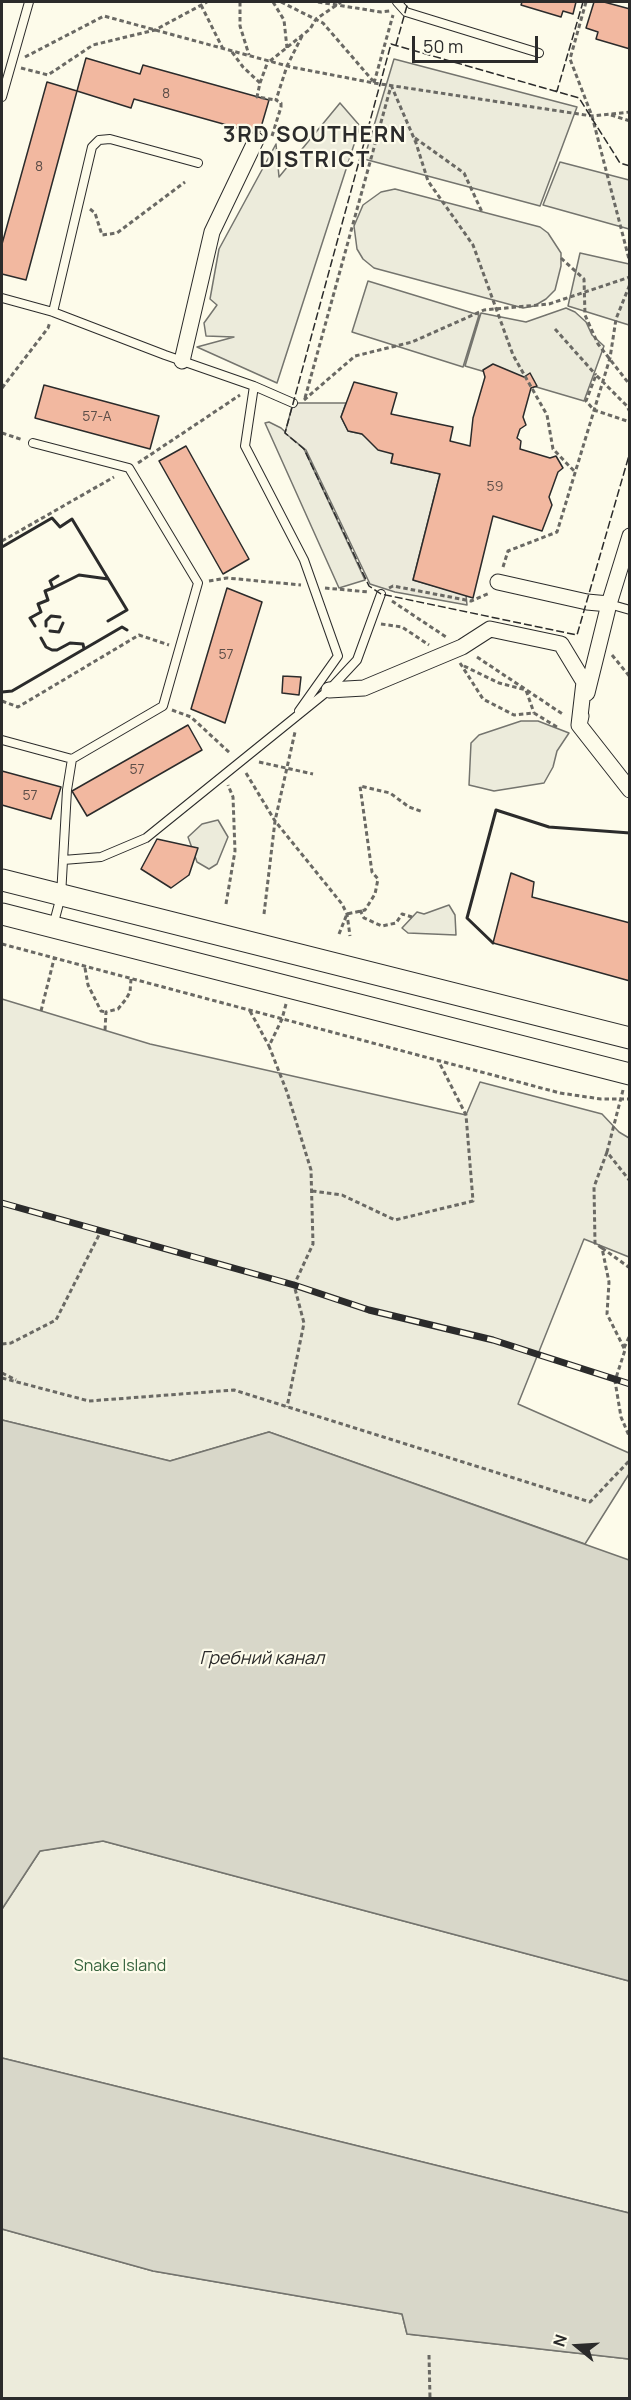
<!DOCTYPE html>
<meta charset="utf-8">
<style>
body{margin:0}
#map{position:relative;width:631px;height:2400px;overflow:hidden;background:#fdfbea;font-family:Manrope,sans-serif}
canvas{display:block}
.frame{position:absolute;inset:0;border:3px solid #2b2b2b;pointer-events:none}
.north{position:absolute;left:547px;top:2316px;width:60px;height:60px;-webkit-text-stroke:4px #fdfbea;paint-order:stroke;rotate:288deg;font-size:16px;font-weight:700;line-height:24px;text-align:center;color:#2b2b2b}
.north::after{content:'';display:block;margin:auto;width:21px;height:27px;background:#2b2b2b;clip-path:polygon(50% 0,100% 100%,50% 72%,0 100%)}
.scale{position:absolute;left:412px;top:36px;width:126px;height:27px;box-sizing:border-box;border:3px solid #2b2b2b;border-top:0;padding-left:8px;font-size:18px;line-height:21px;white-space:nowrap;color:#2b2b2b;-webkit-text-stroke:4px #fdfbea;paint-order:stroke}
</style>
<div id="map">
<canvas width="631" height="2400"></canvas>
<div class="frame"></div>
<div class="north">N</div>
<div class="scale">50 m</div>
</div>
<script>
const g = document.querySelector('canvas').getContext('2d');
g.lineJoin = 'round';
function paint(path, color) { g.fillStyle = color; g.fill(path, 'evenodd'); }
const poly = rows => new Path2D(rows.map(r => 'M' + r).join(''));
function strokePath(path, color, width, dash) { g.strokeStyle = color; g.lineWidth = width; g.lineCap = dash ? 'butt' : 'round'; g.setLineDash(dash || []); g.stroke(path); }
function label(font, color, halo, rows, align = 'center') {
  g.font = font + ' Manrope,sans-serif'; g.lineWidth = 4.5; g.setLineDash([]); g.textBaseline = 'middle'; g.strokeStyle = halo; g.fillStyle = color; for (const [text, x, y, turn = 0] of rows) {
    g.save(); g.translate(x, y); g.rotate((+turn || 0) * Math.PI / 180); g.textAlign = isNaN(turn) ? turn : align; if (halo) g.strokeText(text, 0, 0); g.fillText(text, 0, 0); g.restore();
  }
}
const green = poly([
 [394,59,577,107,540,206,364,159,394,59],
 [340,103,360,126,277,383,197,347,234,337,206,336,204,323,217,305,210,299,219,249,276,144,279,177,340,103],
 [560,162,629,180,629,229,543,205,560,162],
 [395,189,540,227,548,233,561,253,561,266,555,290,546,299,534,306,523,308,374,268,363,259,357,249,354,226,363,205,381,192,395,189],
 [580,253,629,264,629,325,568,306,580,253],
 [368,281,479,315,463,367,352,332,368,281],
 [566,308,575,312,586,322,592,335,604,346,584,401,465,366,481,313,526,322,566,308],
 [269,422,281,428,304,449,365,580,339,588,265,423,269,422],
 [521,721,538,721,569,733,557,751,553,767,544,783,494,791,469,785,471,743,479,735,521,721],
 [218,820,228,837,217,864,209,869,197,862,188,837,202,824,218,820],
 [449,905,455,915,456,935,408,933,402,928,417,912,424,914,449,905],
 [2,999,150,1044,466,1115,480,1082,602,1114,619,1132,629,1138,629,1257,584,1239,518,1404,629,1453,629,1474,585,1544,269,1432,170,1461,2,1420,2,999],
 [103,1841,629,1981,629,2213,2,2058,2,1909,40,1851,103,1841],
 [2,2229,153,2271,402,2314,407,2334,629,2359,629,2398,2,2398,2,2229]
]);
paint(green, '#ecebdb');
strokePath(green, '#74746e', 1.5);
const parking = poly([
 [293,403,346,403,341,417,348,431,362,434,393,454,391,463,440,474,413,580,466,595,467,605,395,592,370,584,306,450,285,433,293,403]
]);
paint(parking, '#eceadb');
strokePath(parking, '#74746e', 1.5);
const water = poly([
 [2,1420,170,1461,269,1432,629,1560,629,1981,103,1841,40,1851,2,1909,2,1420],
 [2,2058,629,2213,629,2359,407,2334,402,2314,153,2271,2,2229,2,2058]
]);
paint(water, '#d8d7c9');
strokePath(water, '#74746e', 1.5);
const building = poly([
 [522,2,576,2,573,14,563,11,561,17,521,5,522,2],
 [594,2,604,2,630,9,630,49,596,39,598,32,586,28,594,2],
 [86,58,140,74,143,65,269,100,259,134,134,99,131,108,77,91,86,58],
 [47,82,77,91,26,280,2,274,2,244,47,82],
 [493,364,524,377,530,373,537,386,531,388,523,417,526,425,520,429,517,438,521,441,520,449,550,458,556,456,563,468,558,472,549,497,552,505,542,531,493,516,473,598,413,580,440,474,391,463,393,454,378,450,362,434,348,431,341,417,354,382,397,393,391,414,453,427,450,441,470,446,473,418,485,377,483,370,493,364],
 [44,385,159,416,150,449,35,418,44,385],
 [186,446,249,559,223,574,159,461,186,446],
 [227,588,262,602,225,723,191,709,227,588],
 [283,676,301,677,299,695,282,693,283,676],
 [188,725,202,750,87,816,72,791,188,725],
 [2,771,61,787,51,819,2,805,2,771],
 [157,839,198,848,189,875,171,888,141,869,157,839],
 [511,873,534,882,532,897,630,923,630,981,493,943,511,873]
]);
paint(building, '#f2b8a0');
strokePath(building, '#2b2b2b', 1.5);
const lane = poly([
 [397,2,406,12,539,53],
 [2,97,29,2],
 [2,298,53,312,165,355,254,386,293,403],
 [53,312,92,147,99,140,110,139,198,163],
 [254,386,245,446,304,560,338,656,299,711],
 [33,443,129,468,198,583,163,706,72,759],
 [609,604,630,610],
 [2,740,72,759,67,790,61,896,53,926],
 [63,860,101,857,146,838,329,690,357,660,381,594]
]);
const street = poly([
 [182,361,212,232,256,140],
 [498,582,587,602,609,604],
 [329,690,364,688,462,647,490,629,561,644,584,682,579,725],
 [587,693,609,604,630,536],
 [581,716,579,725,630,790]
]);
const secondary = poly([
 [2,880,630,1038],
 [2,914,630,1074]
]);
strokePath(lane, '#2b2b2b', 10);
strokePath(street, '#2b2b2b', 17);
strokePath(secondary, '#2b2b2b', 23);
strokePath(poly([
 [240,2,240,26,249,55],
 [273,2,284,20,287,48],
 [281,2,323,23,373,81],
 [318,2,381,12,390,11],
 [586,2,570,59,592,116,630,263],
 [201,5,223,49],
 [232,52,243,67,260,83,257,97,276,100],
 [25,57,104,16,291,67,374,83,592,116,630,112],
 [270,61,310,29,316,19,341,2],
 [21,68,48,75,93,45,155,30,207,2],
 [260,83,268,61],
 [374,83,393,15],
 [391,85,416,143,428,181,473,245,513,355,547,415,553,449,575,472],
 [611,115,630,121],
 [272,136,281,107,281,103,276,100,287,66,302,36],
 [415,138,464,173,482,212],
 [90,209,95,213,102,235,117,233,185,182],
 [561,258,584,279,585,315,598,344,630,385],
 [555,329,596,375],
 [2,388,48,328,50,322],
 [305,398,391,86],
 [304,400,355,356,412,342,484,310,549,304,630,277],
 [630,412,627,406,596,375,586,401,594,410,630,422],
 [2,433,23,440],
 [138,463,240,395],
 [2,541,114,477],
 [503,567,508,551,557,532,610,358,616,319,630,284],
 [209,581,227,578,301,585],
 [325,588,369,592],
 [389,588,393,586,471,601,490,593],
 [392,601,446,637],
 [381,624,402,627,429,645],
 [612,655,630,677],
 [477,657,564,715],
 [460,663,483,699,514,715,534,713,557,727],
 [464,666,499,683,526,690,534,713],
 [2,701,18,707,139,635,169,645],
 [172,710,191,717,231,754],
 [259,762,313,774],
 [246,773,275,821,342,904,347,914,350,936],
 [226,904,235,851,233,797,228,785],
 [360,910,364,918,382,926,396,923,402,914,412,917],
 [264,914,275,821,295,732],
 [339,934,347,914,365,910,375,894,378,879,372,872,360,786,390,793,409,807,423,812],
 [2,944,560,1093,601,1099,630,1099],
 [85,968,88,985,101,1011,106,1012],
 [286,1004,282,1019,269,1046,287,1092,311,1170,313,1244,294,1285,304,1323,287,1407],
 [41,1011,54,959],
 [250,1011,269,1046],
 [105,1030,106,1012,118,1009,126,999,130,992,131,979],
 [623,1090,607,1152,630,1181],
 [607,1152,594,1187,595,1243,602,1248,609,1282,607,1314,625,1350,615,1381,621,1417,630,1438],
 [312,1191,342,1195,395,1220,473,1201,466,1115,438,1060],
 [602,1248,630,1268],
 [2,1344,11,1343,56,1320,101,1231],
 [624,1348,630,1335],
 [2,1373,16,1380],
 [2,1378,89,1401,234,1390,590,1502,630,1460],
 [429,2355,430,2398]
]), '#6a6964', 3, [4.5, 3]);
strokePath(lane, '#fdfbea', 8);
strokePath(street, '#fdfbea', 15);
strokePath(secondary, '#fdfbea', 21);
const rail = poly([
 [2,1203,294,1285,369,1310,493,1340,630,1384]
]);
strokePath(rail, '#2b2b2b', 7);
strokePath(rail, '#fdfbea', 4.5, [14]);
strokePath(poly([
 [396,45,408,2],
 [555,91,557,91,583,2],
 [630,166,620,163,579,98,391,44,285,433,304,449,369,586,381,594,577,635,630,452]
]), '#2b2b2b', 1.5, [8, 3]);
strokePath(poly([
 [2,547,52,518,60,527,72,519,127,610,108,621],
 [58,576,50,581,53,588,79,575,108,579],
 [35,626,30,618,41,612,38,604,48,600,45,591,53,588],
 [46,626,46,621,51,616,60,617],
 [50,631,59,632,63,623],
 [41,638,46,647,52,650,57,650,70,643,83,644,84,649],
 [2,692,12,691,122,627,127,630],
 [493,943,467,918,496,810,549,827,630,833]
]), '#2b2b2b', 3);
label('14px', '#5d4e48', null, [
 ["8",166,94],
 ["8",39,167],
 ["57-А",97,417],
 ["59",495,487],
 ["57",226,655],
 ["57",137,770],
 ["57",30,796]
]);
label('16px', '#34623c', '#fdfbea', [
 ["Snake Island",120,1967]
]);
label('italic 18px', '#2b2b2b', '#fdfbea', [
 ["Гребний канал",262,1659]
]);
g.letterSpacing = '1.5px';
label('bold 22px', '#2b2b2b', '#fdfbea', [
 ["3RD SOUTHERN",315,136],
 ["DISTRICT",315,161]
]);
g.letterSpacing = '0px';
</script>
